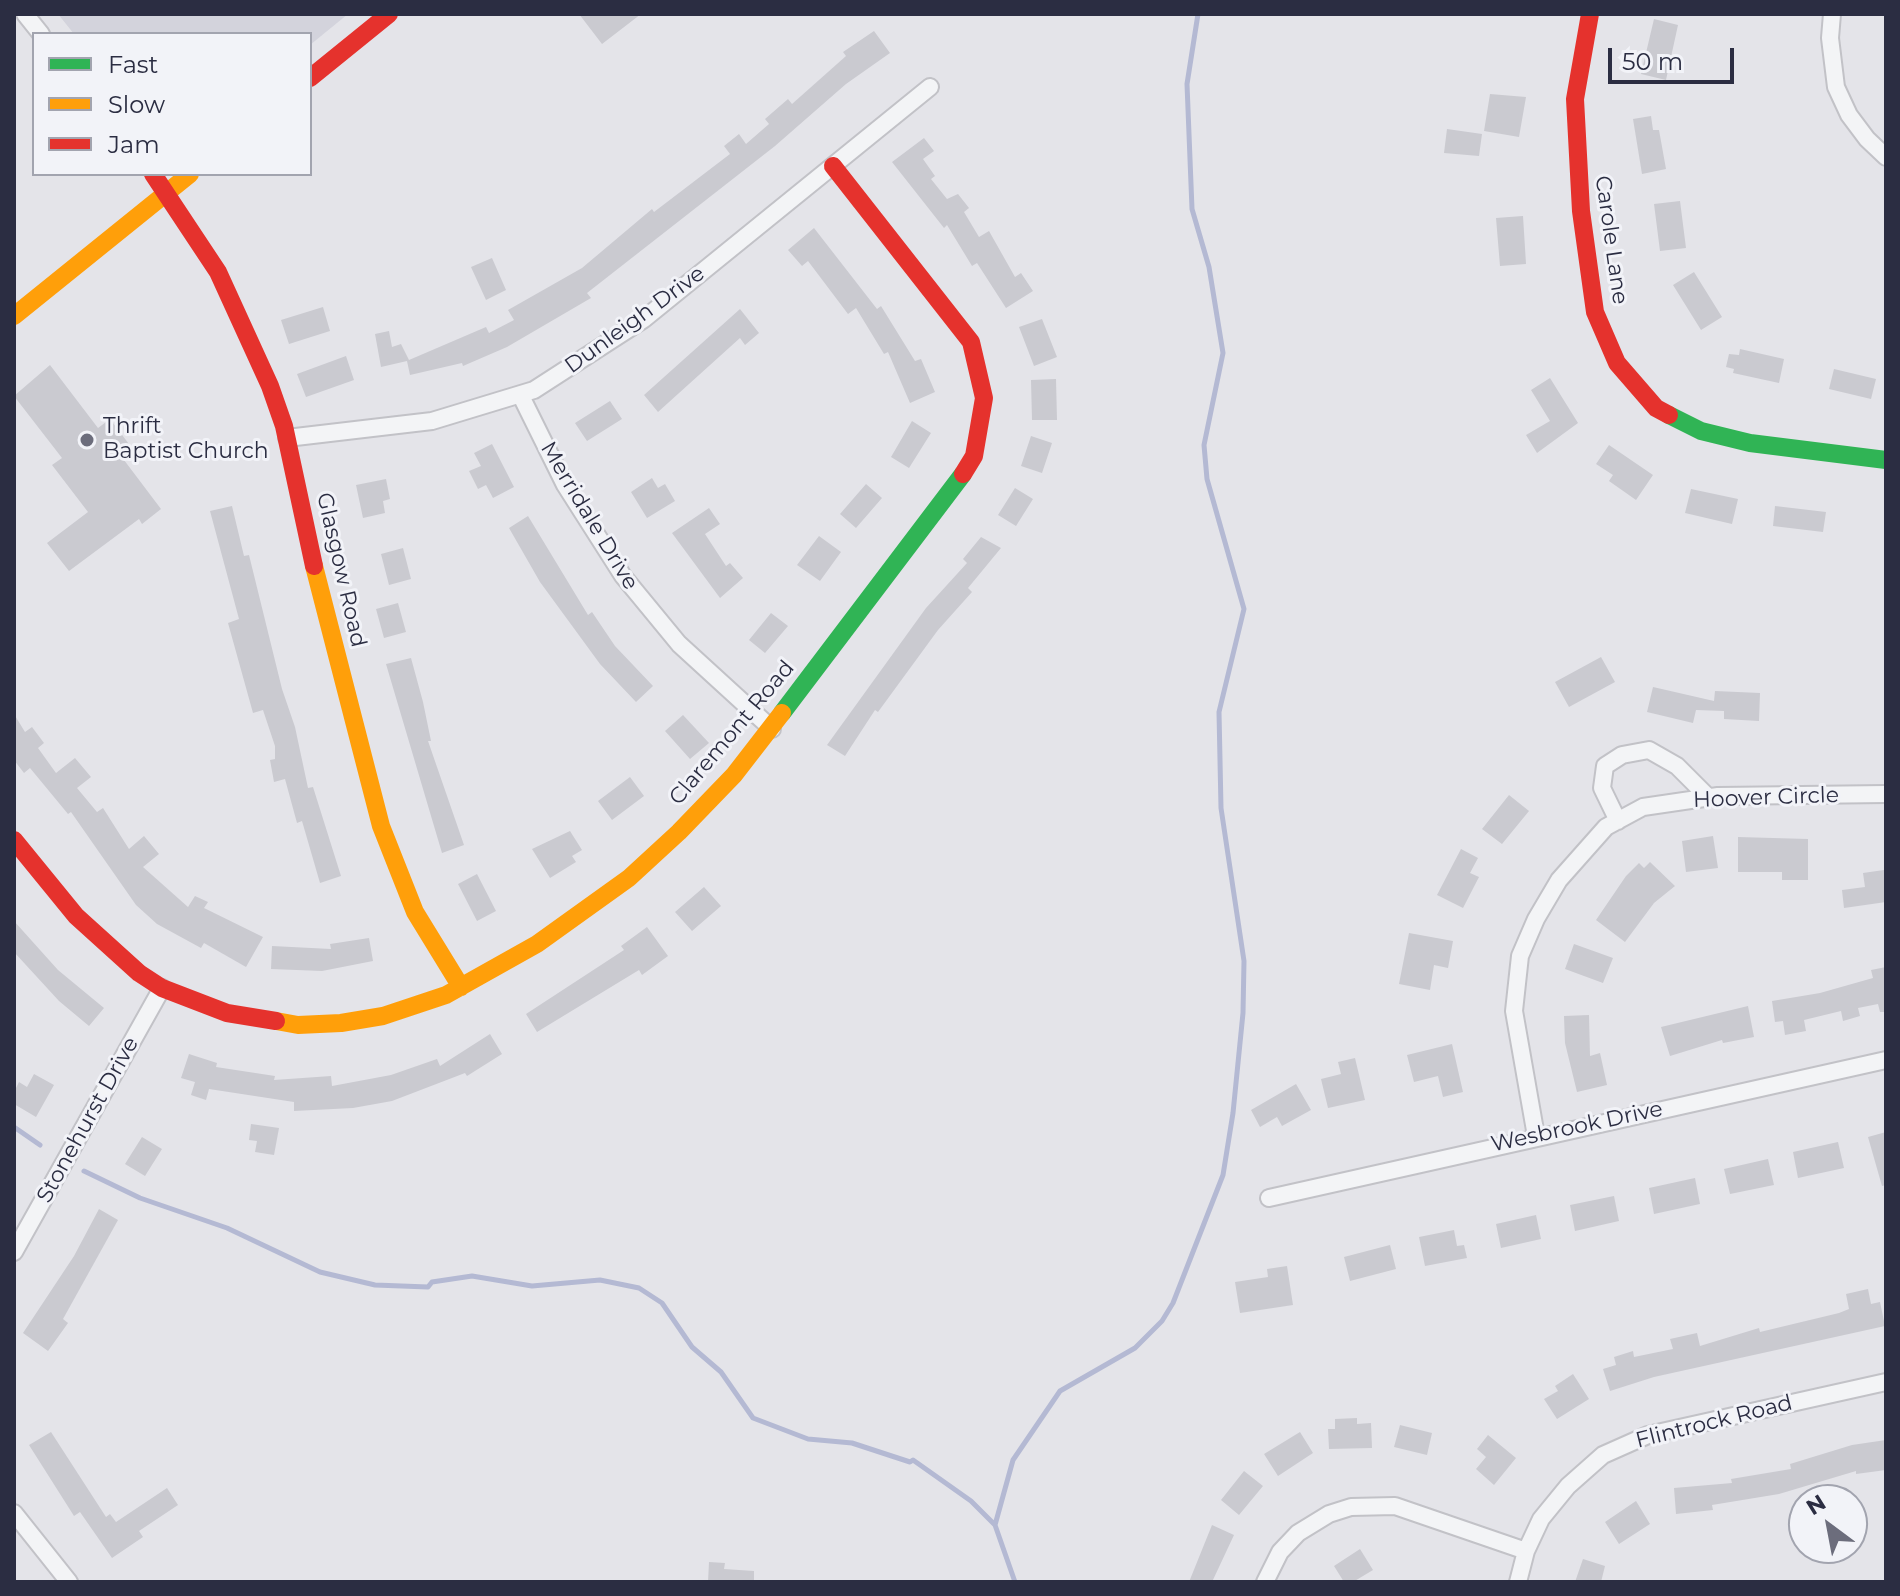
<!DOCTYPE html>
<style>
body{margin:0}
#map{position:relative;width:1900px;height:1596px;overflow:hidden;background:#e4e4e9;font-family:Montserrat,sans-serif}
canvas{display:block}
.frame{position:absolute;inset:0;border:16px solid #2b2d42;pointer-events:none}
.legend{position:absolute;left:32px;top:32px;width:280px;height:144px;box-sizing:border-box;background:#f2f3f8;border:2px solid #a2a4af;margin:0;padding:10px 14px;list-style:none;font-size:24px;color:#2b2d42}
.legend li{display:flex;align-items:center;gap:16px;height:40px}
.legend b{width:40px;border:2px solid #a2a4af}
.north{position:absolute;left:1788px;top:1484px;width:80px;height:80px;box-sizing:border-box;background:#f2f3f8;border:2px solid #a2a4af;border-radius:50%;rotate:328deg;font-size:22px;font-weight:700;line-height:32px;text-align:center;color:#2b2d42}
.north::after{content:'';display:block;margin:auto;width:28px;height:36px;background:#6c6d7c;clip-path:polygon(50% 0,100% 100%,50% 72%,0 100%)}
.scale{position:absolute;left:1608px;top:48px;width:126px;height:36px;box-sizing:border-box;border:4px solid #2b2d42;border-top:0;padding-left:10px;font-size:24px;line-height:28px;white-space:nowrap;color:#2b2d42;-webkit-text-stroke:6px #f2f3f8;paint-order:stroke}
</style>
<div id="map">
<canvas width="1900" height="1596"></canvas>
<div class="frame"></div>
<ul class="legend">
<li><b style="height:10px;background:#30b455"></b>Fast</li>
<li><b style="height:10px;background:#ff9f0a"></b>Slow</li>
<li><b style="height:10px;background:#e5322d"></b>Jam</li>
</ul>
<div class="north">N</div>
<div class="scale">50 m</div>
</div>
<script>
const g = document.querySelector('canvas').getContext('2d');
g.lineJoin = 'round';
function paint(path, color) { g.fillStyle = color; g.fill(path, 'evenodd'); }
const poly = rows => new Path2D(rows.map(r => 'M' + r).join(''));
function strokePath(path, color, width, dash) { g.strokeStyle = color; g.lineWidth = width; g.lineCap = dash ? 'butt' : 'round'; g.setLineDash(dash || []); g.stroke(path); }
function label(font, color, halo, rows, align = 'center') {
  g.font = font + ' Montserrat,sans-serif'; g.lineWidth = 6; g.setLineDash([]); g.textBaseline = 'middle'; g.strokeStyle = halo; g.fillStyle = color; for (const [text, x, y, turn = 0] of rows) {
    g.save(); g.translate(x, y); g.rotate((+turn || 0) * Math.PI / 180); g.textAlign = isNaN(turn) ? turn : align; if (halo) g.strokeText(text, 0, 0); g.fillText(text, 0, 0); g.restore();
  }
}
paint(poly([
 [58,14,348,14,310,45,310,34,74,34]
]), '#d3d3dc');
strokePath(poly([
 [14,1127,40,1145],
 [84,1171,140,1198,227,1228,320,1272,375,1285,428,1287,432,1282,472,1276,532,1286,600,1280,639,1288,662,1303,692,1347,721,1372,753,1418,808,1439,852,1443,910,1462,913,1460,971,1501,995,1525,1015,1582],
 [995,1525,1013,1460,1060,1391,1135,1348,1162,1321,1173,1303,1223,1175,1233,1113,1243,1013,1244,961,1221,808,1219,712,1244,609,1207,479,1204,445,1223,353,1209,267,1192,209,1187,84,1198,14]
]), '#b4b9d3', 5);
paint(poly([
 [579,14,641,14,602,44],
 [1654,19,1678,25,1666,80,1641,74],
 [874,31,890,53,846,84,775,146,587,293,591,298,507,347,463,366,462,363,410,375,407,361,381,367,375,334,389,331,392,347,401,344,409,360,486,327,489,333,514,320,508,310,582,268,652,209,654,212,730,154,724,146,739,134,746,144,769,124,765,119,788,99,792,104,846,56,843,52],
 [1490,94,1526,97,1519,137,1484,131],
 [1651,116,1653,130,1659,130,1666,169,1642,174,1633,119],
 [1447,129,1482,134,1479,156,1444,153],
 [924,138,934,151,923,159,935,176,931,179,947,199,958,194,969,208,964,212,979,237,989,231,1015,277,1021,273,1033,291,1006,308,977,263,972,266,947,225,944,228,892,162],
 [1680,201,1686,248,1660,251,1654,204],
 [1523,216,1526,264,1500,266,1496,218],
 [814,228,877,309,881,306,915,361,921,359,935,392,910,403,888,352,884,354,856,308,848,314,808,261,802,266,788,250],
 [492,258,506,290,486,300,471,267],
 [1694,272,1722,317,1701,330,1673,285],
 [323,307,330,331,289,344,281,320],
 [740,309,759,333,745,345,740,338,658,412,644,395],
 [1042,319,1057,357,1034,366,1019,327],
 [1740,349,1784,359,1779,383,1733,373,1734,369,1726,367,1729,354,1739,355],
 [346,356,354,380,306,397,297,374],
 [50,365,98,428,110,419,135,452,124,460,161,509,142,524,139,519,69,571,47,543,88,512,52,465,62,458,14,396],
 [1834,369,1876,379,1871,399,1829,389],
 [1550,378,1578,423,1537,453,1526,435,1550,421,1531,390],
 [1056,379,1057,420,1032,420,1031,380],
 [610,401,622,419,587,441,575,423],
 [912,421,931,433,909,468,891,457],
 [1031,436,1052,443,1042,473,1021,466],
 [492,444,514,487,493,498,486,485,478,489,469,471,481,466,474,453],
 [1609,445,1653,475,1636,500,1609,481,1613,475,1596,464],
 [652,478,658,488,665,484,675,501,647,518,631,492],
 [386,479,390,499,383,501,385,513,363,518,356,485],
 [866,484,882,498,856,528,840,514],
 [1015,488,1033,499,1016,526,998,515],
 [1691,489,1738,499,1732,524,1685,513],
 [232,506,244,556,249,555,282,689,295,727,308,788,313,787,341,876,320,883,302,821,297,823,285,779,274,782,270,760,275,759,275,746,263,710,253,713,228,623,239,619,210,511],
 [1775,506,1826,512,1823,532,1773,526],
 [709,508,720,524,705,534,726,566,730,563,743,578,720,598,672,533],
 [528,516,588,615,592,612,615,646,653,686,636,702,600,664,540,582,509,528],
 [819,536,841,552,820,581,797,565],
 [981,537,1001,548,968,588,972,592,938,630,878,712,875,710,845,756,827,745,926,608,967,563,963,559],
 [403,548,411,579,389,585,381,554],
 [398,603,406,632,384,638,376,609],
 [771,613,788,626,765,653,749,640],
 [1601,657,1615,682,1569,707,1555,682],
 [411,658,423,702,431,741,428,741,464,845,442,853,386,664],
 [1653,687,1714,701,1715,691,1760,693,1759,721,1724,719,1724,711,1696,710,1693,723,1647,712],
 [14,714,25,732,32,727,44,743,38,748,56,773,75,758,91,777,77,788,97,812,103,808,129,849,144,836,159,854,143,867,188,907,195,896,208,902,204,908,263,937,246,967,204,943,201,948,157,924,136,905,71,812,68,814,30,768,24,773,14,760],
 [683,715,709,743,690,759,665,731],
 [630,777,644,796,612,820,598,801],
 [1509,795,1529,811,1502,844,1482,829],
 [570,831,582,850,572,856,576,862,550,878,532,849],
 [1713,836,1718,868,1686,872,1682,841],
 [1738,837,1808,839,1808,880,1782,880,1782,872,1738,872],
 [1461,849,1478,858,1470,873,1479,877,1463,908,1437,895],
 [1650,862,1675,886,1654,903,1625,942,1596,920,1626,876,1639,863,1644,868],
 [1884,870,1886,902,1844,908,1842,890,1865,887,1863,873],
 [477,874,496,911,477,921,458,884],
 [704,887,721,906,692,931,675,912],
 [14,921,58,970,104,1008,89,1026,59,1001,14,952],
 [647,927,668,956,642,975,639,970,537,1032,526,1014,624,950,621,946],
 [1409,933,1453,941,1448,968,1434,965,1430,990,1399,984],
 [369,938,373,961,322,971,271,969,272,946,331,949,330,944],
 [1574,944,1613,958,1603,983,1565,969],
 [1886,967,1886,1012,1880,1012,1878,1004,1858,1008,1860,1016,1843,1021,1841,1011,1804,1020,1806,1031,1785,1035,1783,1021,1775,1022,1772,1001,1820,993,1873,978,1871,970],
 [1748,1006,1754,1037,1723,1043,1722,1040,1670,1056,1661,1027],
 [1589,1015,1590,1056,1600,1053,1607,1085,1577,1092,1565,1043,1564,1016],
 [490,1034,502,1054,467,1076,465,1073,392,1101,353,1108,294,1111,294,1102,209,1089,206,1100,191,1095,195,1082,181,1078,189,1054,217,1063,216,1067,275,1076,274,1080,331,1076,332,1086,391,1075,437,1059,440,1066],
 [1452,1044,1463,1092,1443,1097,1438,1076,1414,1082,1407,1055],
 [1355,1058,1365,1100,1328,1108,1321,1079,1341,1074,1338,1062],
 [34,1074,54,1085,36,1117,14,1104,14,1092,19,1082,27,1087],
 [1296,1084,1311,1110,1282,1126,1277,1117,1260,1127,1251,1110],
 [251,1124,279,1128,274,1155,255,1152,257,1141,249,1140],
 [1886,1132,1886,1185,1882,1186,1868,1137],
 [142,1137,162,1149,145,1176,125,1164],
 [1838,1142,1844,1168,1798,1178,1793,1152],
 [1768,1159,1774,1185,1730,1194,1724,1169],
 [1695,1178,1700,1204,1654,1214,1649,1188],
 [1614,1196,1619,1221,1575,1231,1570,1205],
 [99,1209,118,1220,63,1319,68,1323,48,1351,23,1333,74,1256],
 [1536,1215,1541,1239,1501,1248,1496,1224],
 [1454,1230,1457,1246,1464,1245,1467,1258,1425,1266,1419,1237],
 [1390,1245,1396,1269,1350,1281,1344,1257],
 [1287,1266,1293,1305,1240,1313,1235,1282,1268,1277,1267,1269],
 [1868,1289,1871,1304,1880,1302,1885,1326,1654,1377,1610,1391,1603,1369,1616,1365,1614,1357,1633,1351,1634,1357,1673,1349,1670,1339,1697,1333,1700,1346,1759,1328,1760,1332,1839,1313,1849,1309,1846,1294],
 [1573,1374,1589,1399,1557,1419,1544,1399,1558,1391,1555,1386],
 [1357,1418,1357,1424,1371,1423,1372,1448,1329,1449,1328,1429,1335,1429,1335,1419],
 [1400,1425,1432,1433,1427,1455,1394,1447],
 [51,1432,106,1517,110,1514,116,1522,167,1488,178,1505,139,1531,143,1537,112,1558,80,1512,74,1516,29,1445],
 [1300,1432,1313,1453,1278,1476,1264,1454],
 [1488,1435,1516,1458,1494,1485,1476,1469,1486,1457,1477,1449],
 [1886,1440,1886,1470,1856,1474,1856,1471,1779,1494,1712,1505,1713,1510,1676,1514,1674,1488,1732,1483,1731,1479,1791,1469,1790,1464,1852,1445],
 [1244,1471,1263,1486,1239,1515,1221,1500],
 [1636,1501,1650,1524,1619,1544,1605,1522],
 [1212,1525,1234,1535,1212,1582,1189,1582],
 [1360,1549,1373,1570,1353,1582,1344,1582,1334,1566],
 [1583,1559,1605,1566,1601,1582,1575,1582],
 [709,1562,725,1563,724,1569,754,1571,754,1582,708,1582]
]), '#cacad0');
const street = poly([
 [25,14,41,34],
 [1832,14,1830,38,1836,87,1849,115,1867,139,1886,157],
 [521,396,565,485,623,576,679,644,772,729],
 [287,438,432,421,534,390,644,319,930,87],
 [1618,821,1602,788,1605,766,1622,755,1649,750,1677,766,1708,797],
 [1536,1136,1514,1011,1520,956,1536,919,1559,880,1606,827,1643,807,1718,796,1886,794],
 [1269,1198,1886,1060],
 [14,1252,162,988],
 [14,1513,69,1582],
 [1265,1582,1280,1552,1298,1533,1329,1514,1351,1507,1395,1506,1526,1551],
 [1518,1582,1526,1551,1541,1519,1568,1486,1603,1455,1648,1435,1886,1382]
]);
strokePath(street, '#c2c2c7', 20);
strokePath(street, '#f3f4f6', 16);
strokePath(poly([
 [1669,415,1701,431,1750,443,1886,460],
 [782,713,963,474]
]), '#30b455', 18);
strokePath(poly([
 [14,316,190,174],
 [314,566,381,826,415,912,461,987],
 [276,1021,298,1025,341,1023,383,1016,446,995,537,944,629,878,679,832,734,775,782,713]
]), '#ff9f0a', 18);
strokePath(poly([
 [1590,14,1575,99,1581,211,1595,312,1617,363,1656,408,1669,415],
 [310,78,389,14],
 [833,166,971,342,984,398,974,456,963,474],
 [153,174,218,272,270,386,284,426,314,566],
 [14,840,76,916,139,973,162,988,227,1013,276,1021]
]), '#e5322d', 18);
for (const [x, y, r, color] of [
 [87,440,8,"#6c6d7c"]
]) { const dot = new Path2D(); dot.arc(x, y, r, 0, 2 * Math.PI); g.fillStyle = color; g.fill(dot); strokePath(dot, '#f2f3f8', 3); }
label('22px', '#2b2d42', '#f2f3f8', [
 ["Carole Lane",1611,240,82],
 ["Dunleigh Drive",635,320,-36],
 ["Merridale Drive",589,516,59],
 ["Glasgow Road",341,570,77],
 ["Claremont Road",732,733,-50],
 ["Hoover Circle",1766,798,-2],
 ["Stonehurst Drive",88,1120,-61],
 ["Wesbrook Drive",1577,1127,-12],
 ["Flintrock Road",1714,1422,-14]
]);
label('22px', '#2b2d42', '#f2f3f8', [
 ["Thrift",103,427],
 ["Baptist Church",103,452]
], 'left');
</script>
